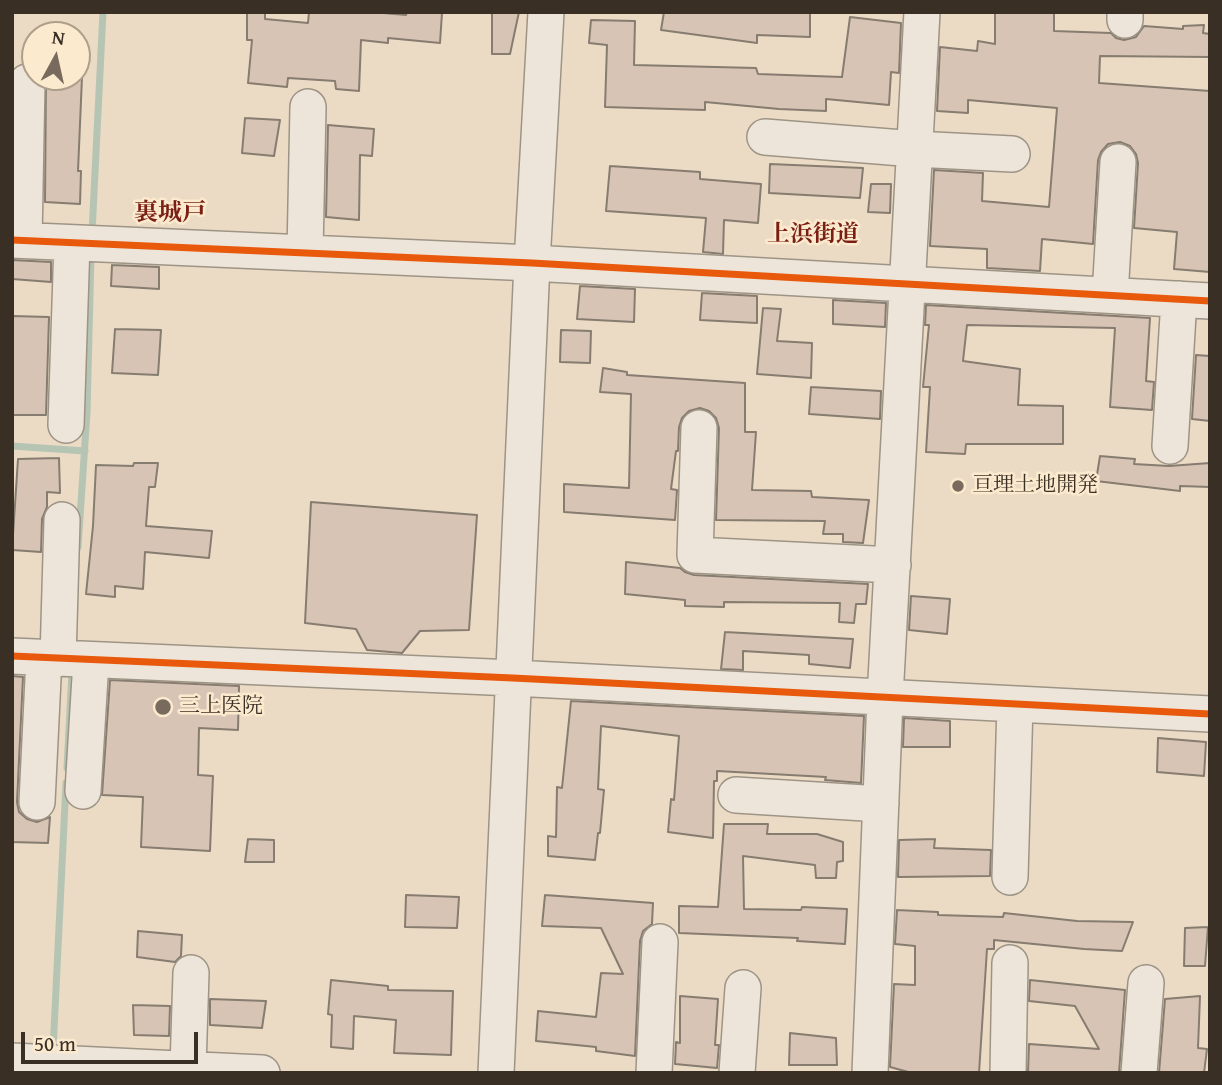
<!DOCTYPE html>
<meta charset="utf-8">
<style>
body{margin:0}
#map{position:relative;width:1222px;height:1085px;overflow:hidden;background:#ebdbc4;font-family:"Gentium Book Plus",serif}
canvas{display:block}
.frame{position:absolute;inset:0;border:14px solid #3a2f25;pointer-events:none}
.north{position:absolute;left:21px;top:21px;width:70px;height:70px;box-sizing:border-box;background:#fceace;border:2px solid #ae9f8a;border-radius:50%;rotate:8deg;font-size:19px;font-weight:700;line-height:28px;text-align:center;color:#3a2f25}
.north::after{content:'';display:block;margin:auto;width:24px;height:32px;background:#786b5d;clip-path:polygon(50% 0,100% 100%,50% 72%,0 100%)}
.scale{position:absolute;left:21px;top:1032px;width:177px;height:32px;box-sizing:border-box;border:4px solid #3a2f25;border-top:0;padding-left:9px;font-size:21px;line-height:24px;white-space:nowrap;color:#3a2f25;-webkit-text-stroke:5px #fceace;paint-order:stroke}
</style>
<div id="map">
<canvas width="1222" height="1085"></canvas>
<div class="frame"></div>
<div class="north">N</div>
<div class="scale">50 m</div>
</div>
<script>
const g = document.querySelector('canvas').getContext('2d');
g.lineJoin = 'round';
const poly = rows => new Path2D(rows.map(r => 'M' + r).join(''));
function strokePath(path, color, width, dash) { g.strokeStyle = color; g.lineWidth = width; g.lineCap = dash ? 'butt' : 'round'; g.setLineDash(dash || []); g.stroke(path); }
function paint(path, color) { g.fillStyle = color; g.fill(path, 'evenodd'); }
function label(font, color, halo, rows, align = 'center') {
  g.font = font + ' "Gentium Book Plus","Noto Serif JP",serif'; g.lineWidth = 5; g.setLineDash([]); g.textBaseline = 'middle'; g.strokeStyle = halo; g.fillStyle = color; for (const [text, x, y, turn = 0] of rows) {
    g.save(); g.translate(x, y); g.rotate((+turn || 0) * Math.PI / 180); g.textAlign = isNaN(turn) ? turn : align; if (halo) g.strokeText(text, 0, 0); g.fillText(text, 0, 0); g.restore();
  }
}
strokePath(poly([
 [92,233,103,12],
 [12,446,85,451],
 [78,547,87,413,91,256],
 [67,768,72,672],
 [53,1051,66,783]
]), '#b6c5b3', 7);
const building = poly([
 [247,12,265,12,265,19,308,23,309,12,372,12,406,15,407,12,442,13,440,43,388,38,388,43,361,40,359,91,336,89,335,81,288,78,287,87,248,83,252,40,247,40,247,12],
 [492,12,519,12,510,54,492,54,492,12],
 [664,12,810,12,810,37,757,35,757,43,661,30,664,12],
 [995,12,1054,12,1054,31,1111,33,1116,38,1124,40,1136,37,1144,26,1183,29,1183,26,1204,25,1203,33,1210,34,1210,57,1100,56,1099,83,1210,91,1210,272,1174,269,1177,232,1134,228,1138,163,1136,154,1130,146,1120,142,1108,144,1101,152,1098,160,1093,244,1042,239,1040,271,987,268,987,249,930,246,934,170,983,173,982,201,1049,207,1057,108,968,100,968,113,937,111,940,47,977,51,978,41,995,44,995,12],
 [850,17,901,23,899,73,891,72,889,105,826,99,826,111,779,109,705,102,705,110,605,107,607,45,589,43,591,20,635,21,634,65,756,68,758,74,842,77,850,17],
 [46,77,82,77,78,171,81,171,80,204,45,202,46,77],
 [245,118,280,120,274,156,242,153,245,118],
 [328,125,374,129,372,156,360,155,359,220,326,217,328,125],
 [770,164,863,168,860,198,769,193,770,164],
 [610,166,700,172,700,179,761,184,758,223,724,220,723,254,703,252,706,218,606,211,610,166],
 [871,184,891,184,890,213,868,212,871,184],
 [12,260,51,262,51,282,12,279,12,260],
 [112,265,159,267,159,289,111,286,112,265],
 [580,286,635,289,634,322,577,319,580,286],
 [702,293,757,296,757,323,700,320,702,293],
 [833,300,886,303,885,327,833,324,833,300],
 [926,305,1150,318,1146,381,1154,382,1152,410,1110,407,1115,328,967,325,963,361,1020,369,1018,405,1063,406,1063,444,966,444,965,454,926,452,930,387,923,387,929,325,925,325,926,305],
 [763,308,781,309,777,341,812,343,811,378,757,374,763,308],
 [12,316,49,317,46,415,12,415,12,316],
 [115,329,161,330,158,375,112,373,115,329],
 [561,330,591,331,590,363,560,362,561,330],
 [1196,355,1210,356,1210,421,1192,419,1196,355],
 [603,368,627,372,627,375,745,383,745,432,756,432,752,490,811,491,812,497,869,500,863,543,843,542,843,534,823,534,825,521,716,520,719,428,716,418,709,411,700,408,689,411,682,418,679,427,678,451,676,451,671,489,677,490,675,520,564,512,564,484,629,488,631,394,600,392,603,368],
 [811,387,881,391,880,419,809,414,811,387],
 [1100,456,1135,459,1134,464,1169,466,1210,463,1210,487,1180,486,1180,491,1096,481,1100,456],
 [59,458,60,493,47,492,47,507,42,519,41,552,12,550,18,459,59,458],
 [134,463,158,463,155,487,149,487,146,526,212,531,209,558,145,552,143,589,115,586,115,597,86,594,93,526,96,465,133,466,134,463],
 [311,502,477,515,469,630,420,631,402,653,367,650,356,629,305,623,311,502],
 [626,562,680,568,685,572,694,575,868,584,866,604,856,604,854,623,839,622,840,603,724,602,724,607,685,606,685,600,625,594,626,562],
 [911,596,950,599,947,634,909,630,911,596],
 [725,632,853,639,850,668,809,664,809,655,743,651,743,670,721,669,725,632],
 [12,676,23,677,17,802,19,812,27,819,37,822,50,817,48,843,12,842,12,676],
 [110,680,239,686,238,730,199,728,198,775,213,776,210,851,141,847,143,797,102,795,110,680],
 [571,701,864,716,861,783,825,780,826,777,717,771,717,781,714,781,713,838,668,832,671,799,674,800,679,736,601,726,598,789,604,790,600,833,598,833,595,860,548,856,548,836,556,837,557,787,562,788,571,701],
 [904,718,950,721,950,747,903,747,904,718],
 [1158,738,1206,742,1204,776,1157,772,1158,738],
 [724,824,768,824,767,834,817,834,843,842,843,861,837,862,836,878,816,878,815,865,743,856,744,909,801,910,802,907,847,909,845,944,797,941,798,938,679,933,679,906,718,907,724,824],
 [248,839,274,840,274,862,245,862,248,839],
 [935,839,934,848,991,850,990,876,898,877,899,840,935,839],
 [406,895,459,897,457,928,405,927,406,895],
 [545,895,653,903,652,924,643,931,640,941,635,1056,596,1051,596,1047,536,1041,538,1011,596,1017,601,973,623,974,601,928,542,926,545,895],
 [897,910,938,912,938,915,1003,917,1004,913,1077,921,1133,922,1122,951,1084,949,994,940,994,949,987,949,979,1073,912,1073,890,1067,894,984,915,985,915,946,895,944,897,910],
 [1208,927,1205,966,1184,966,1185,928,1208,927],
 [138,931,182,935,181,956,175,962,137,957,138,931],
 [331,980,388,986,388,990,453,991,451,1055,394,1053,396,1020,354,1016,353,1049,331,1047,332,1015,328,1014,331,980],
 [1030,980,1125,990,1119,1073,1028,1073,1029,1044,1099,1049,1075,1006,1029,1001,1030,980],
 [680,996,718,999,715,1045,719,1045,717,1068,675,1064,676,1042,680,1043,680,996],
 [1200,996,1198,1048,1207,1049,1204,1073,1159,1073,1165,999,1200,996],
 [210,999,266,1001,262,1028,210,1025,210,999],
 [133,1005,170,1006,169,1036,134,1035,133,1005],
 [790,1033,836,1038,837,1065,789,1065,790,1033]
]);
paint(building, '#d8c4b5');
strokePath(building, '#867c70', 2);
const minor = poly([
 [1125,20,1125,12],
 [765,137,915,149,1012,154],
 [12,240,532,263,1210,301],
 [24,240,27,82],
 [305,253,308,107],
 [1110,295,1118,162],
 [66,425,72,243],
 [699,428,695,555,893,565],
 [1170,446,1179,299],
 [12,656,513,678,1210,714],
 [58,659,62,520],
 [83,791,91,661],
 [736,795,881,804],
 [37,802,44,658],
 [1010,877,1015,704],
 [12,1061,262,1073],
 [188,1068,191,973],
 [496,1073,532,263,546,12],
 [654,1073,660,942],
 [737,1073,743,988],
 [870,1073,885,698,922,12],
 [1008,1073,1010,963],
 [1139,1073,1146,983]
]);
strokePath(minor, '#9e9486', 38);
strokePath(minor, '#ede5d9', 35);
strokePath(poly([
 [12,240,532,263,1210,301],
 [12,656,513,678,1210,714]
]), '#e8590c', 7);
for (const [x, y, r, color] of [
 [958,486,7,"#786b5d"],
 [163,707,9,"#786b5d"]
]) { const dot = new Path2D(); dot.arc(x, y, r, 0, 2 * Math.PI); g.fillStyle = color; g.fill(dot); strokePath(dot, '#fceace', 2.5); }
label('21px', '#3a2f25', '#fceace', [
 ["亘理土地開発",972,486],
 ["三上医院",179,707]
], 'left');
label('bold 23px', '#7a1f14', '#fceace', [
 ["上浜街道",813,235]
]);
label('bold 24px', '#7a1f14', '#fceace', [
 ["裏城戸",170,214]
]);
</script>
